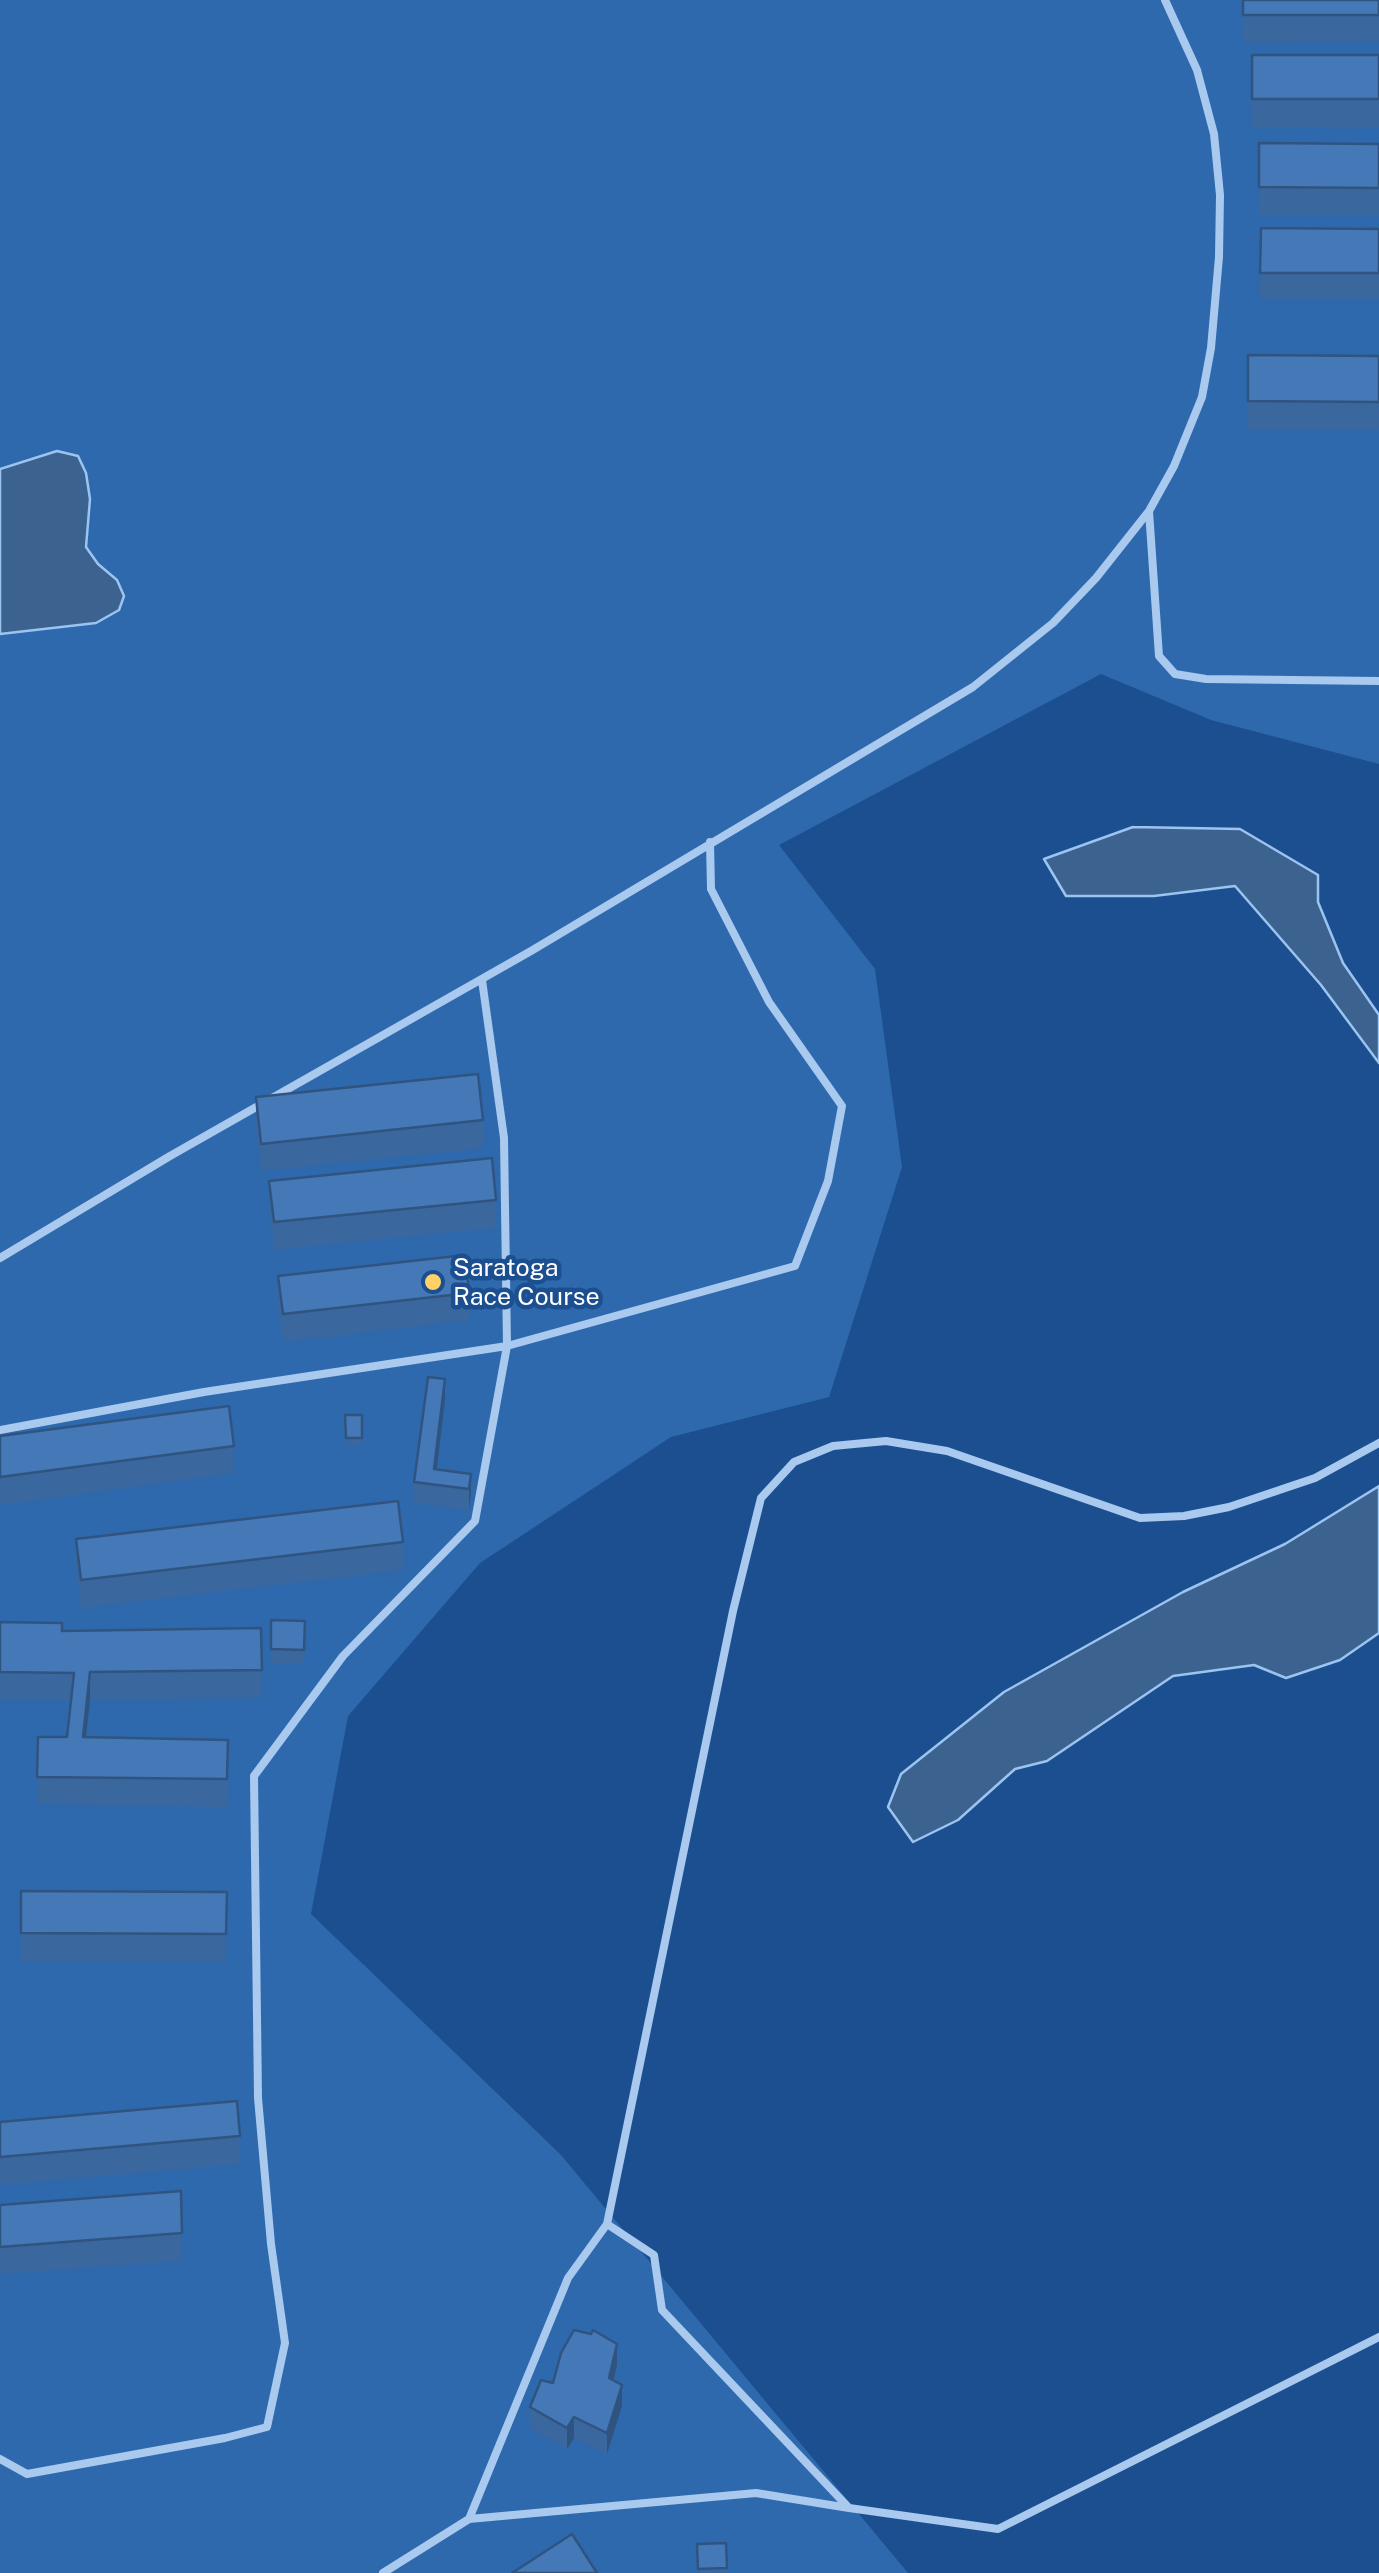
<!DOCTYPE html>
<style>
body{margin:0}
canvas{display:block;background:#1b4f8f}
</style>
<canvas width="1379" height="2573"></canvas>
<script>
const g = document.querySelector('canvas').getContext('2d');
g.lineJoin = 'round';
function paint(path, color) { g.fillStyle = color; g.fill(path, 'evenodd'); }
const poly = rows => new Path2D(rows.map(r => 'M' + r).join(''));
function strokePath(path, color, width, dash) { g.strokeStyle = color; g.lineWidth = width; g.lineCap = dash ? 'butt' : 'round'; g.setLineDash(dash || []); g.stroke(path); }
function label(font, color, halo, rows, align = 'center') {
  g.font = font + ' "Public Sans",sans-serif'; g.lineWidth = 9; g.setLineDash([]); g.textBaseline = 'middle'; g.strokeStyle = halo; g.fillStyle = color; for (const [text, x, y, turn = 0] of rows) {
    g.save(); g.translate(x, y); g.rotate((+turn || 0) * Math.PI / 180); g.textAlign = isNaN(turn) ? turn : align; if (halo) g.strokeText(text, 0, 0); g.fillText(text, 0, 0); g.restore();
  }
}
paint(poly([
 [0,0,1379,0,1379,764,1211,720,1101,674,779,845,875,969,902,1167,829,1397,671,1437,480,1563,348,1716,311,1914,561,2155,908,2573,0,2573]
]), '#2e69ad');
const water = poly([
 [57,451,78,456,86,473,90,499,86,547,98,564,117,580,124,596,119,610,96,623,0,634,0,469,57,451],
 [1133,827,1240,829,1318,875,1318,902,1343,963,1379,1015,1379,1063,1321,985,1235,886,1154,896,1066,896,1044,859,1133,827],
 [1379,1486,1379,1633,1340,1660,1286,1678,1254,1665,1173,1676,1047,1761,1015,1769,958,1820,913,1842,888,1807,901,1774,1004,1692,1183,1592,1285,1544,1379,1486]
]);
paint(water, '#3c6290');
strokePath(water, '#9cc4f0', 2.5);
strokePath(poly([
 [1165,0,1197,70,1214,134,1220,195,1219,257,1211,348,1202,397,1174,466,1149,511,1159,656,1175,674,1206,679,1379,681],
 [0,1258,170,1156,531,951,973,687,1053,623,1096,578,1149,511],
 [0,1430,204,1392,507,1346,795,1266,828,1181,842,1106,769,1002,711,889,710,842],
 [607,2224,654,2255,662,2310,849,2508,998,2529,1379,2337],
 [0,2459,27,2474,225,2438,267,2427,285,2343,271,2244,258,2098,254,1776,343,1656,475,1521,507,1346,504,1138,482,980],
 [469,2519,756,2493,849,2508],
 [383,2573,469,2519,568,2278,607,2224,733,1611,761,1498,794,1462,833,1446,886,1441,947,1451,1140,1518,1184,1516,1229,1507,1315,1478,1379,1443]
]), '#a9c9ee', 8);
paint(poly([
 [1243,0,1379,0,1379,42,1243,43],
 [1252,55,1379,55,1379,127,1252,127],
 [1259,143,1379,144,1379,215,1259,215],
 [1261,228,1379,229,1379,300,1260,300],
 [1248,355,1379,356,1379,430,1248,429],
 [256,1097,483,1120,483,1148,261,1171,256,1125],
 [269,1181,496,1200,496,1228,274,1250,269,1209],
 [278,1276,469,1293,469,1320,283,1342,278,1304],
 [445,1400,436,1470,471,1474,469,1510,414,1503,414,1482],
 [345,1415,362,1415,362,1445,346,1445],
 [0,1436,234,1446,234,1473,0,1505],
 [76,1539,403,1542,403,1570,81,1608,76,1567],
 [271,1620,305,1621,304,1664,271,1663],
 [0,1622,62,1631,261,1628,262,1698,90,1700,86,1737,228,1740,227,1807,37,1804,38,1737,67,1737,71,1700,0,1699],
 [21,1891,227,1892,226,1962,21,1961],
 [0,2122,240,2136,240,2164,0,2185],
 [181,2191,182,2261,0,2274,0,2205],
 [617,2365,613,2380,622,2406,607,2454,574,2438,567,2449,530,2428,530,2407,553,2383],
 [726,2543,727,2573,698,2573,697,2544]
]), '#3a679d');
paint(poly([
 [445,1379,445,1400,435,1485,434,1469],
 [471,1474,471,1495,469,1510,469,1489],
 [90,1672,90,1700,83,1765,83,1737],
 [617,2344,617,2365,609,2399,609,2378],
 [622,2385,622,2406,607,2454,607,2433],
 [574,2417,574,2438,567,2449,567,2428]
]), '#305480');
const building = poly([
 [1243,0,1379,0,1379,15,1243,15,1243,0],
 [1252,55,1379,55,1379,99,1252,99,1252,55],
 [1259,143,1379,144,1379,188,1259,187,1259,143],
 [1261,228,1379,229,1379,273,1260,273,1261,228],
 [1248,355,1379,356,1379,402,1248,401,1248,355],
 [478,1074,483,1120,261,1144,256,1097,478,1074],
 [492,1158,496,1200,274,1222,269,1181,492,1158],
 [465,1255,469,1293,283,1314,278,1276,465,1255],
 [428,1377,445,1379,434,1469,471,1474,469,1489,414,1482,428,1377],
 [229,1406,234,1446,0,1477,0,1436,229,1406],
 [345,1415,362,1415,362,1438,346,1438,345,1415],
 [398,1501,403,1542,81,1580,76,1539,398,1501],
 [271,1620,305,1621,304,1650,271,1649,271,1620],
 [0,1622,62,1623,62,1631,261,1628,262,1670,90,1672,83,1737,228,1740,227,1779,37,1777,38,1737,67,1737,74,1673,0,1672,0,1622],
 [21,1891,227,1892,226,1934,21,1933,21,1891],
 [237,2101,240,2136,0,2157,0,2122,237,2101],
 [181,2191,182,2233,0,2247,0,2205,181,2191],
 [574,2330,591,2334,593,2330,617,2344,609,2378,622,2385,607,2433,574,2417,567,2428,530,2407,541,2380,553,2383,561,2353,574,2330],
 [572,2534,597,2573,512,2573,572,2534],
 [726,2543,727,2568,698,2569,697,2544,726,2543]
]);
paint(building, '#4478b7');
strokePath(building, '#305480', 2.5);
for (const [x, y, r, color] of [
 [433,1282,10,"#ffd166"]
]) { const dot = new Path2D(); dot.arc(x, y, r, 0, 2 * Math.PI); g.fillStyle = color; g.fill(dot); strokePath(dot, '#1b4f8f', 4); }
label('25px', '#fff', '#1b4f8f', [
 ["Saratoga",453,1268],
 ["Race Course",453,1297]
], 'left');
</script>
